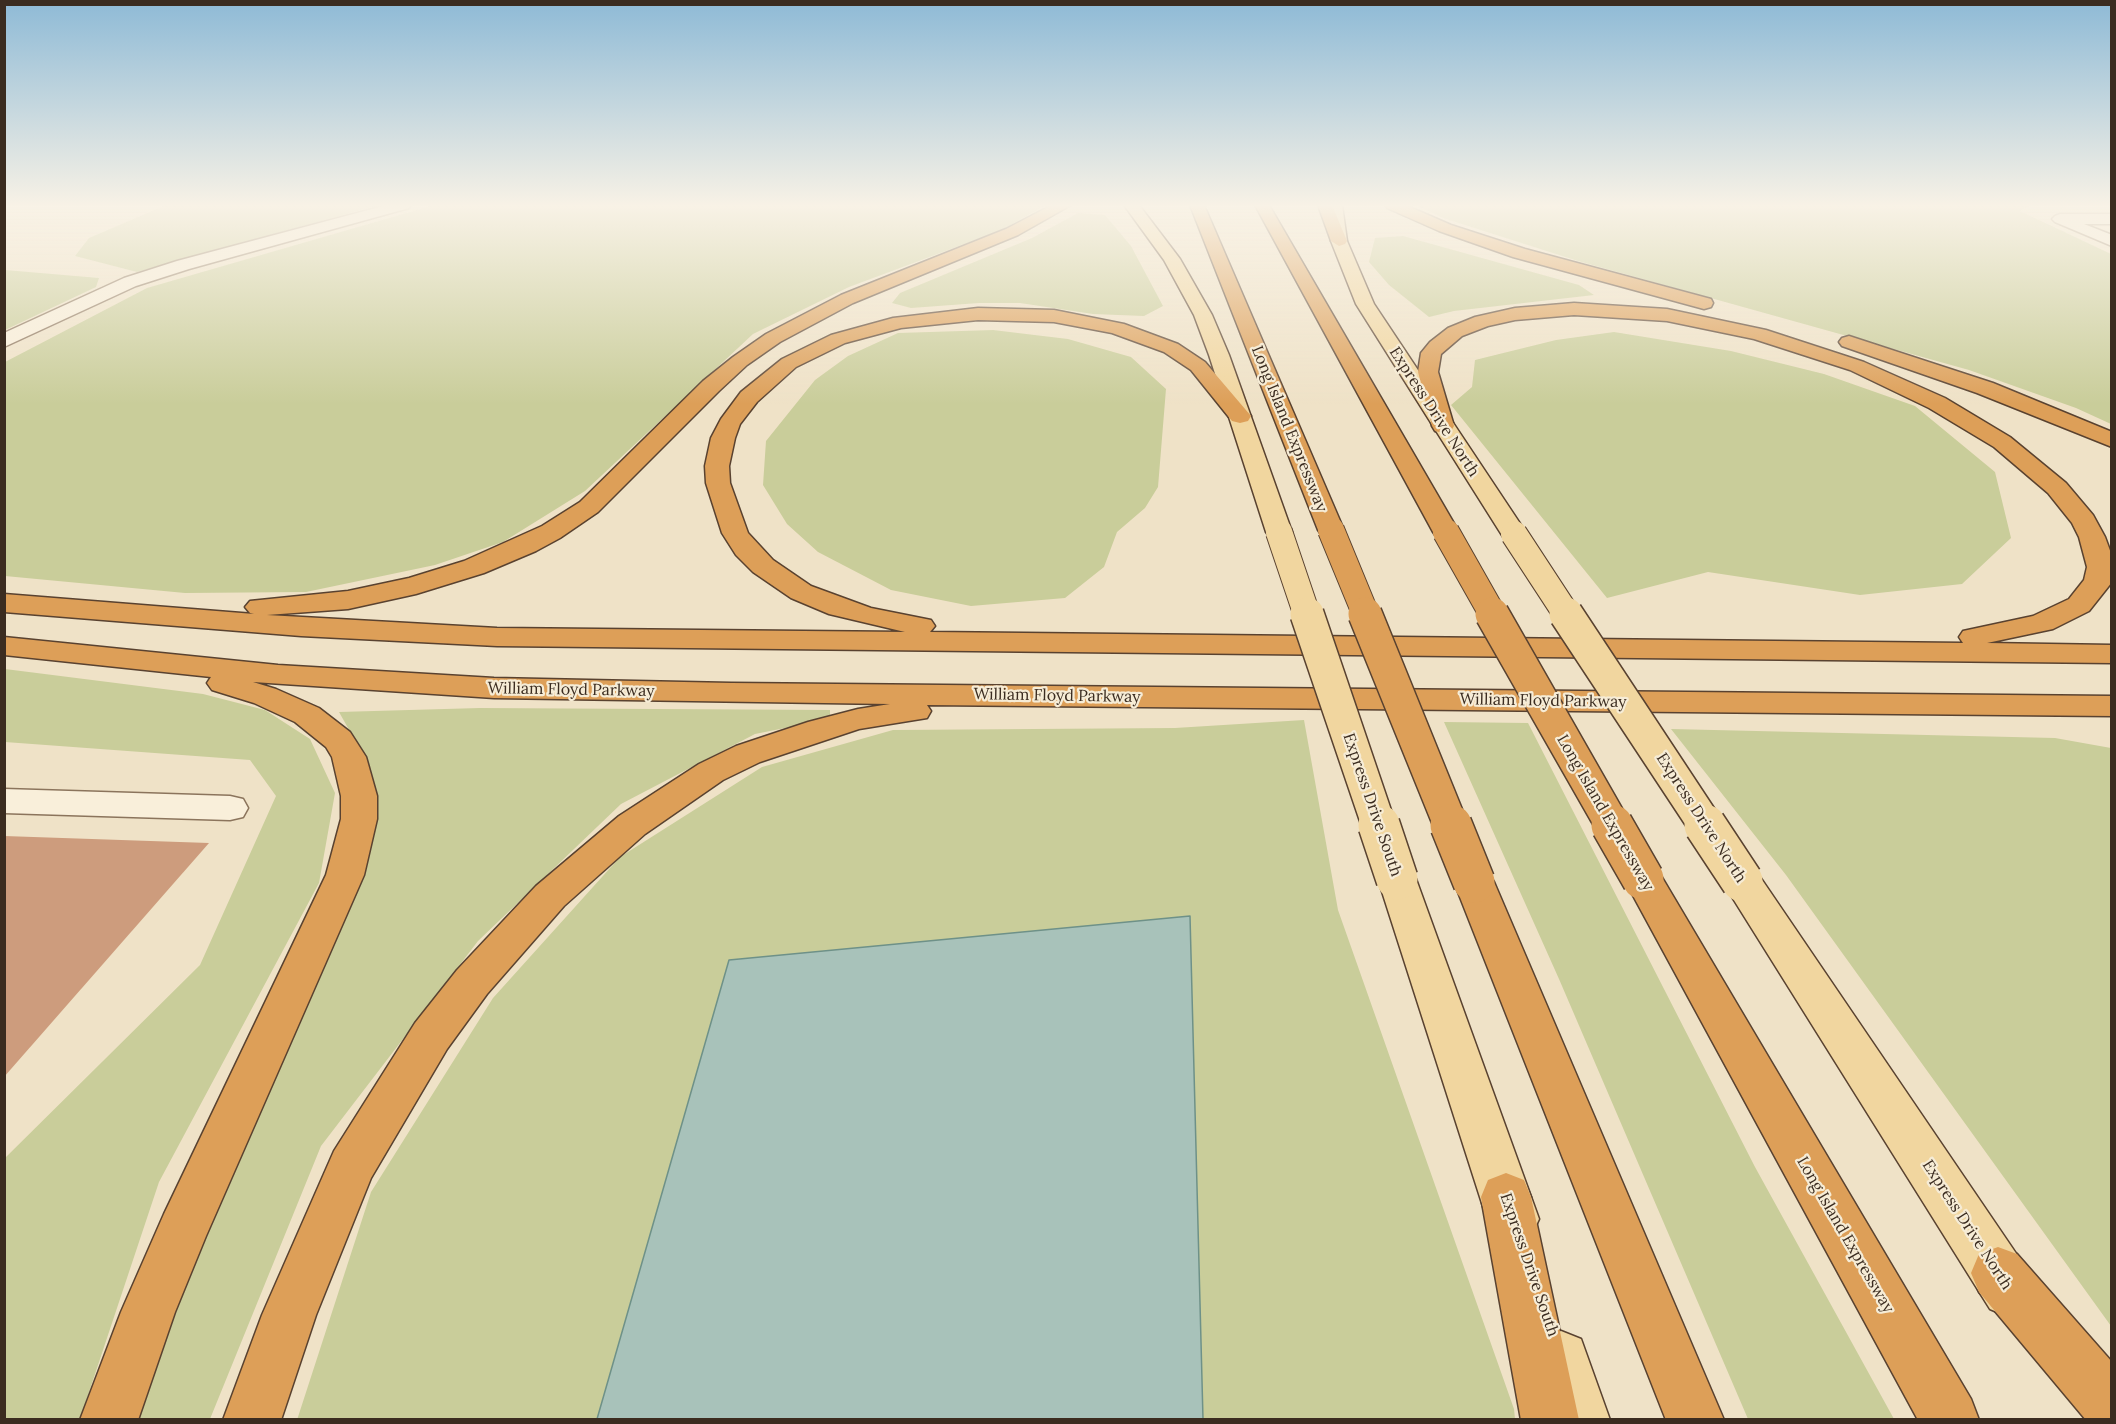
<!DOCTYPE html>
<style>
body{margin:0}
#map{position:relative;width:2116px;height:1424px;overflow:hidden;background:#efe2c7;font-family:Lora,serif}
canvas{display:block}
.frame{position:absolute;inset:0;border:6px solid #3b2c20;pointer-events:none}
</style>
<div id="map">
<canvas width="2116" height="1424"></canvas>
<div class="frame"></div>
</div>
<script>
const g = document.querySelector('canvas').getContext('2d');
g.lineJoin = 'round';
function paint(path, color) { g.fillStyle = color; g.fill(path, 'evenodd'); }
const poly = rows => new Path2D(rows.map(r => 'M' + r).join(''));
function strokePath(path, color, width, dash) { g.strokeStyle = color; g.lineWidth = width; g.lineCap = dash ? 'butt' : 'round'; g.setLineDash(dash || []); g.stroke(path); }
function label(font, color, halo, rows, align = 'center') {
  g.font = font + ' Lora,serif'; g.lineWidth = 4.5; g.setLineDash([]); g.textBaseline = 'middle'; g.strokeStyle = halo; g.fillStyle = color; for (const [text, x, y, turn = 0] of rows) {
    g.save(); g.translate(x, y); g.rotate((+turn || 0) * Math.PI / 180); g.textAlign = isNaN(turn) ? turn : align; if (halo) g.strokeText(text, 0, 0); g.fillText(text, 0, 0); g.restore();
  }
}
paint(poly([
 [166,205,379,205,137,272,75,256,89,238],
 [434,205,1046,205,1002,230,849,287,753,334,585,491,503,542,435,565,306,592,185,593,5,576,5,362,147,288],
 [1417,205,2080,205,2029,206,2020,211,2111,254,2111,424,2076,408,1969,370,1578,261,1443,218],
 [1078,213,1105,215,1131,246,1163,306,1144,316,1093,314,1020,303,979,303,911,308,892,303,900,293,1032,238],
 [1403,236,1579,285,1594,295,1454,311,1429,317,1389,285,1369,262,1375,238],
 [5,270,17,271,99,278,96,287,5,330],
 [993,330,1068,339,1131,357,1166,389,1158,487,1145,508,1117,532,1104,567,1065,598,971,606,891,590,818,552,787,524,763,485,766,441,815,380,848,356,898,333],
 [1614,332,1731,351,1824,374,1915,406,1995,472,2011,538,1962,584,1860,595,1708,572,1607,598,1451,405,1472,387,1475,360,1556,340],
 [5,669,203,694,265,710,310,739,335,793,319,883,159,1182,80,1419,5,1419,5,1158,200,965,276,796,250,760,5,742],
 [480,708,830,710,830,719,755,734,621,804,478,941,321,1146,210,1419,123,1420,373,815,370,767,339,712],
 [1304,720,1338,910,1514,1409,1515,1419,297,1420,371,1192,493,998,620,857,762,767,893,730,1175,728],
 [1444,722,1528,723,1755,1167,1894,1419,1748,1419,1559,979],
 [1671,729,2055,738,2111,748,2111,1326,1786,875]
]), '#c9cd9a');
const water = poly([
 [1190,916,1203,1419,597,1419,729,960,1190,916]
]);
paint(water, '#a8c2ba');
strokePath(water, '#6e9188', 1.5);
paint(poly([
 [4,836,209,843,4,1077]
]), '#cd9c7d');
const minor = poly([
 [387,205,411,205,409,208,189,269,136,286,4,347,4,333,124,278,177,261,387,205],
 [2060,214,2112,214,2112,224,2084,224,2112,235,2112,246,2055,222,2052,219,2055,216,2060,214],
 [4,789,230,796,243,799,248,808,243,817,230,820,4,813,4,789]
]);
const major = poly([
 [1124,205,1139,205,1180,259,1212,315,1229,355,1292,532,1288,538,1279,540,1270,538,1266,532,1209,355,1194,315,1164,260,1124,205],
 [1328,205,1342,205,1347,241,1374,304,1527,534,1523,540,1514,542,1505,540,1356,304,1331,241,1328,205],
 [1397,865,1411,869,1416,879,1539,1219,1531,1236,1513,1243,1495,1236,1487,1219,1378,879,1383,869,1397,865],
 [1742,867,1756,871,2028,1271,2036,1290,2028,1309,2009,1317,1990,1309,1722,881,1728,871,1742,867],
 [1561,1331,1581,1339,1610,1420,1552,1420,1533,1359,1541,1339,1561,1331]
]);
const highway = poly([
 [1052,205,1071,205,1018,235,853,303,780,342,747,365,719,391,598,512,560,538,536,551,484,573,416,594,348,609,267,615,497,628,905,632,829,614,791,598,753,572,736,555,722,533,706,483,705,466,711,438,721,419,741,392,782,359,831,335,893,318,978,308,1054,310,1124,324,1178,344,1205,362,1251,416,1248,421,1240,423,1232,421,1191,370,1164,352,1112,333,1054,322,978,320,901,328,845,343,796,367,757,402,740,424,735,438,729,466,730,483,748,533,773,560,811,586,871,608,931,620,935,626,930,632,1963,643,1959,637,1963,631,2033,616,2069,599,2084,580,2087,567,2079,537,2072,523,2048,493,1994,447,1929,408,1850,370,1754,339,1667,321,1574,315,1515,320,1488,326,1462,336,1441,354,1438,372,1454,426,1451,431,1443,433,1435,431,1432,426,1418,372,1421,353,1430,342,1448,328,1475,317,1515,308,1574,303,1667,309,1766,330,1864,362,1945,398,2010,437,2066,483,2093,515,2105,537,2112,556,2112,582,2089,611,2053,629,1987,643,2112,645,2112,663,497,646,301,636,4,612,4,594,254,614,250,613,245,607,250,601,348,591,409,578,464,561,542,526,580,502,703,381,733,357,766,334,841,295,1006,229,1052,205],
 [1190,205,1204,205,1344,530,1340,536,1331,538,1322,536,1318,530,1190,205],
 [1255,205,1269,205,1459,532,1455,538,1446,540,1437,538,1433,532,1255,205],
 [1318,205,1332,205,1347,241,1345,244,1339,246,1331,241,1318,205],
 [1385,205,1405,205,1451,225,1525,249,1711,299,1713,303,1711,307,1704,309,1513,257,1439,231,1387,208,1385,205],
 [1849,336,1993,383,2112,432,2112,447,1977,393,1842,346,1839,342,1842,338,1849,336],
 [4,637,278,665,494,678,731,683,2112,696,2112,716,927,705,931,711,927,718,859,729,760,762,723,780,645,834,564,906,487,994,447,1049,371,1178,316,1315,281,1420,223,1420,262,1315,334,1151,415,1023,457,970,536,886,619,816,699,764,736,746,808,722,858,709,890,704,494,698,253,682,276,689,319,708,350,732,366,757,377,796,377,819,364,875,206,1236,175,1312,138,1420,80,1420,121,1312,164,1214,326,875,341,819,341,796,332,757,326,747,295,722,254,703,212,690,207,683,211,677,4,655,4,637],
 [1643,865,1657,869,1971,1399,1979,1420,1918,1420,1624,879,1629,869,1643,865],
 [1474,868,1488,872,1494,882,1724,1420,1666,1420,1454,882,1460,872,1474,868],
 [1506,1173,1524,1180,1531,1197,1579,1420,1521,1420,1481,1197,1488,1180,1506,1173],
 [1998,1247,2017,1254,2112,1362,2112,1420,2086,1420,1979,1292,1971,1273,1979,1254,1998,1247]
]);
strokePath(minor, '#8b745c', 3);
strokePath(major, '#594230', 3);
strokePath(highway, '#594230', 3);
paint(minor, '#f9efda');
paint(major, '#f1d69f');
paint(highway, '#dd9f58');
const majorBridgeFar2 = poly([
 [1279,532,1307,615],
 [1514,534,1567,615]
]);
const majorBridgeFar1 = poly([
 [1307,614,1379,826],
 [1566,614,1706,826]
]);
const majorBridge = poly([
 [1379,825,1397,879],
 [1705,825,1742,881]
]);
const highwayBridgeFar2 = poly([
 [1331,530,1366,615],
 [1446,532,1493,615]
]);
const highwayBridgeFar1 = poly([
 [1365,614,1451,826],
 [1492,614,1613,826]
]);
const highwayBridge = poly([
 [1451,825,1474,882],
 [1612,825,1643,879]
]);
strokePath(majorBridgeFar2, '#594230', 28, []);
strokePath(majorBridgeFar1, '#594230', 36, []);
strokePath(majorBridge, '#594230', 44, []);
strokePath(highwayBridgeFar2, '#594230', 28, []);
strokePath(highwayBridgeFar1, '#594230', 36, []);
strokePath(highwayBridge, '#594230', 44, []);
strokePath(majorBridgeFar2, '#f1d69f', 26);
strokePath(majorBridgeFar1, '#f1d69f', 33);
strokePath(majorBridge, '#f1d69f', 41);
strokePath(highwayBridgeFar2, '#dd9f58', 26);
strokePath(highwayBridgeFar1, '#dd9f58', 33);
strokePath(highwayBridge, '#dd9f58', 41);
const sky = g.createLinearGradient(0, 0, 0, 404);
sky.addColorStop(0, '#8ebad6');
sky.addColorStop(0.51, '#f8f2e6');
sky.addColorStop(1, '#f8f2e600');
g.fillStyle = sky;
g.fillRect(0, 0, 2116, 404);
label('16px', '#3b2c20', '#f6ecd6', [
 ["Express Drive North",1434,412,57],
 ["Long Island Expressway",1289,429,68],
 ["William Floyd Parkway",571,690,1],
 ["William Floyd Parkway",1057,696,1],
 ["William Floyd Parkway",1543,701,1],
 ["Express Drive South",1372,805,71],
 ["Long Island Expressway",1605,813,60],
 ["Express Drive North",1701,818,57],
 ["Express Drive North",1967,1225,57],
 ["Long Island Expressway",1845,1235,60],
 ["Express Drive South",1529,1265,71]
]);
</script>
